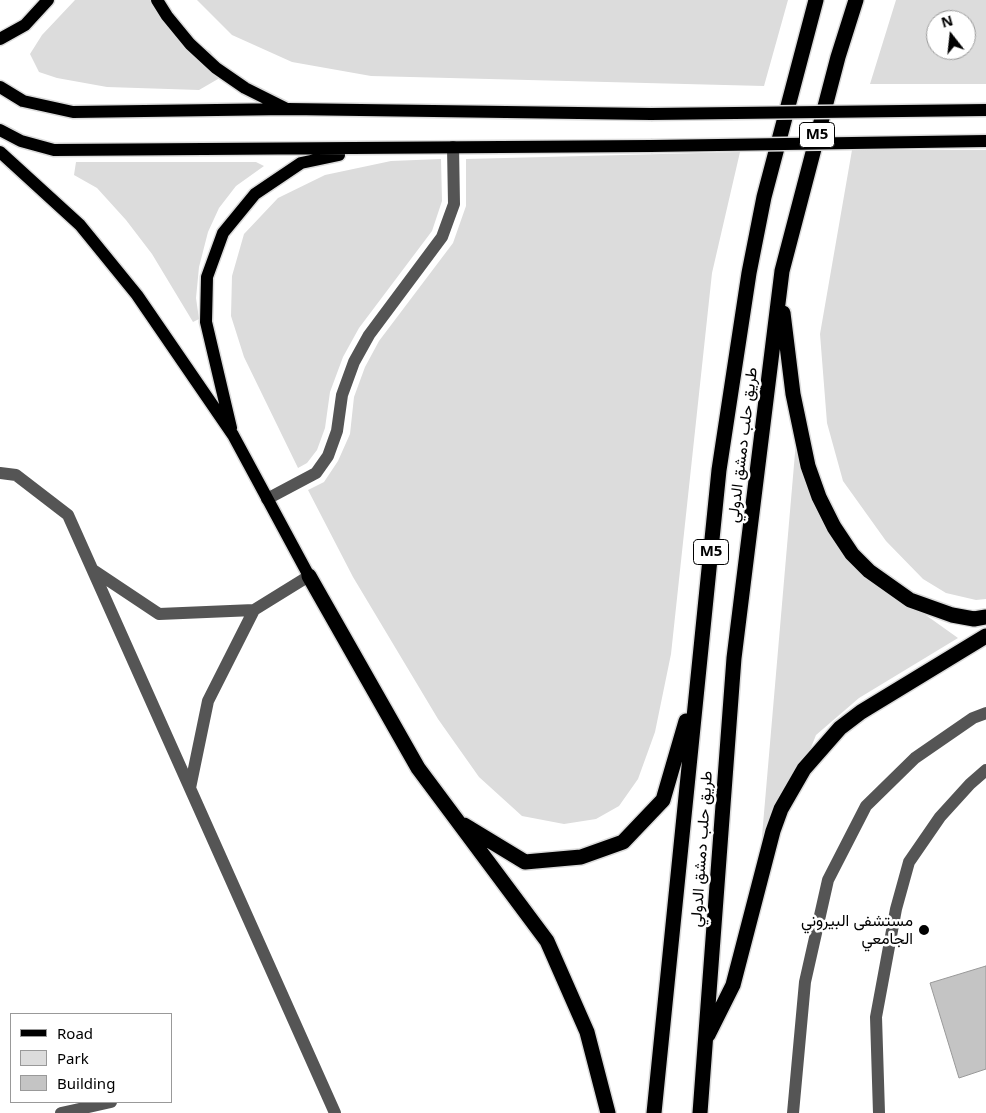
<!DOCTYPE html>
<meta charset="utf-8">
<style>
body{margin:0}
#map{position:relative;width:986px;height:1113px;overflow:hidden;background:#fff;font-family:"Noto Sans",sans-serif}
canvas{display:block}
.legend{position:absolute;left:10px;top:1013px;width:162px;height:90px;box-sizing:border-box;background:#fff;border:1px solid #999;margin:0;padding:6px 9px;list-style:none;font-size:15px;color:#000}
.legend li{display:flex;align-items:center;gap:10px;height:25px}
.legend b{width:25px;border:1px solid #999}
.north{position:absolute;left:926px;top:10px;width:50px;height:50px;box-sizing:border-box;background:#fff;border:1px solid #999;border-radius:50%;rotate:344deg;font-size:14px;font-weight:700;line-height:20px;text-align:center;color:#000}
.north::after{content:'';display:block;margin:auto;width:18px;height:22px;background:#000;clip-path:polygon(50% 0,100% 100%,50% 72%,0 100%)}
</style>
<div id="map">
<canvas width="986" height="1113"></canvas>
<ul class="legend">
<li><b style="height:6px;background:#000"></b>Road</li>
<li><b style="height:14px;background:#dcdcdc"></b>Park</li>
<li><b style="height:14px;background:#c4c4c4"></b>Building</li>
</ul>
<div class="north">N</div>
</div>
<script>
const g = document.querySelector('canvas').getContext('2d');
g.lineJoin = 'round';
function paint(path, color) { g.fillStyle = color; g.fill(path, 'evenodd'); }
const poly = rows => new Path2D(rows.map(r => 'M' + r).join(''));
function strokePath(path, color, width, dash) { g.strokeStyle = color; g.lineWidth = width; g.lineCap = dash ? 'butt' : 'round'; g.setLineDash(dash || []); g.stroke(path); }
function label(font, color, halo, rows, align = 'center') {
  g.font = font + ' "Noto Sans",Vazirmatn,sans-serif'; g.lineWidth = 5; g.setLineDash([]); g.textBaseline = 'middle'; g.strokeStyle = halo; g.fillStyle = color; for (const [text, x, y, turn = 0] of rows) {
    g.save(); g.translate(x, y); g.rotate((+turn || 0) * Math.PI / 180); g.textAlign = isNaN(turn) ? turn : align; if (halo) g.strokeText(text, 0, 0); g.fillText(text, 0, 0); g.restore();
  }
}
paint(poly([
 [75,0,152,0,184,39,210,51,221,66,218,79,199,90,107,87,57,78,39,72,30,54,42,35],
 [197,0,788,0,764,86,371,76,292,62,232,35],
 [896,0,986,0,986,84,870,84],
 [936,20,966,20,966,50,936,50],
 [852,150,986,150,986,599,976,600,946,593,923,579,886,541,843,481,827,423,820,334],
 [740,152,712,273,671,654,655,732,638,779,619,806,596,819,564,824,522,816,479,777,438,719,353,577,308,490,324,482,338,461,350,434,354,397,365,367,379,341,453,243,466,206,466,159],
 [441,159,442,201,432,231,359,328,343,357,330,392,325,428,317,450,307,463,298,468,244,357,231,316,232,276,244,234,278,198,325,175,391,161],
 [76,162,256,162,264,166,236,186,219,208,208,232,199,267,196,298,199,319,193,322,152,254,126,220,97,188,74,175],
 [797,430,816,493,861,561,906,601,958,638,859,698,816,735,793,793,769,873,759,871]
]), '#dcdcdc');
const building = poly([
 [986,966,986,1069,959,1078,930,983,986,966]
]);
paint(building, '#c4c4c4');
strokePath(building, '#999', 1);
const major = poly([
 [157,0,167,16,190,44,216,68,245,88,285,108],
 [0,39,25,25,48,0],
 [0,87,23,101,73,112,288,109,651,114],
 [0,130,21,141,54,150,651,146],
 [0,152,80,225,137,295,233,435,309,576],
 [231,428,206,322,207,277,223,233,255,194,301,163,339,155]
]);
const highway = poly([
 [783,313,793,394,808,466,819,497,834,527,852,554,869,571,910,600,952,615,974,619,986,617],
 [309,576,418,768,547,941,587,1032,608,1113],
 [464,825,525,862,581,857,623,842,663,800,686,721],
 [708,1035,733,985,773,831,781,809,804,769,840,728,861,712,986,636],
 [654,1113,719,470,749,273,764,197,816,0],
 [700,1113,734,658,782,271,838,57,856,0]
]);
strokePath(major, '#dbdbdb', 15);
strokePath(highway, '#dbdbdb', 18);
strokePath(poly([
 [0,473,16,475,68,515,335,1113],
 [267,499,316,473,328,456,337,431,342,395,354,362,369,335,442,237,454,204,453,147],
 [93,570,159,614,254,610],
 [190,788,208,701,254,610,309,576],
 [61,1113,111,1102],
 [793,1113,805,982,828,880,866,806,915,758,973,718,986,713],
 [879,1113,876,1017,896,909,909,862,940,817,970,784,986,770]
]), '#555', 12);
strokePath(major, '#000', 12);
strokePath(highway, '#000', 15);
const majorBridge = poly([
 [651,114,986,110],
 [651,146,986,141]
]);
strokePath(majorBridge, '#dbdbdb', 15, []);
strokePath(majorBridge, '#000', 12);
for (const [x, y, r, color] of [
 [924,930,6,"#000"]
]) { const dot = new Path2D(); dot.arc(x, y, r, 0, 2 * Math.PI); g.fillStyle = color; g.fill(dot); strokePath(dot, '#fff', 2); }
for (const [x, y, w] of [
 [817,135,35],
 [711,552,35]
]) { const box = new Path2D(); box.roundRect(x - w / 2, y - 12.5, w, 25, 4); g.fillStyle = '#fff'; g.fill(box); strokePath(box, '#000', 1); }
label('bold 15px', '#000', null, [
 ["M5",817,135],
 ["M5",711,552]
]);
label('16px', '#000', '#fff', [
 ["طريق حلب دمشق الدولي",743,445,-83],
 ["طريق حلب دمشق الدولي",702,849,-86]
]);
label('16px', '#000', '#fff', [
 ["مستشفى البيروني",913,921],
 ["الجامعي",913,939]
], 'right');
</script>
